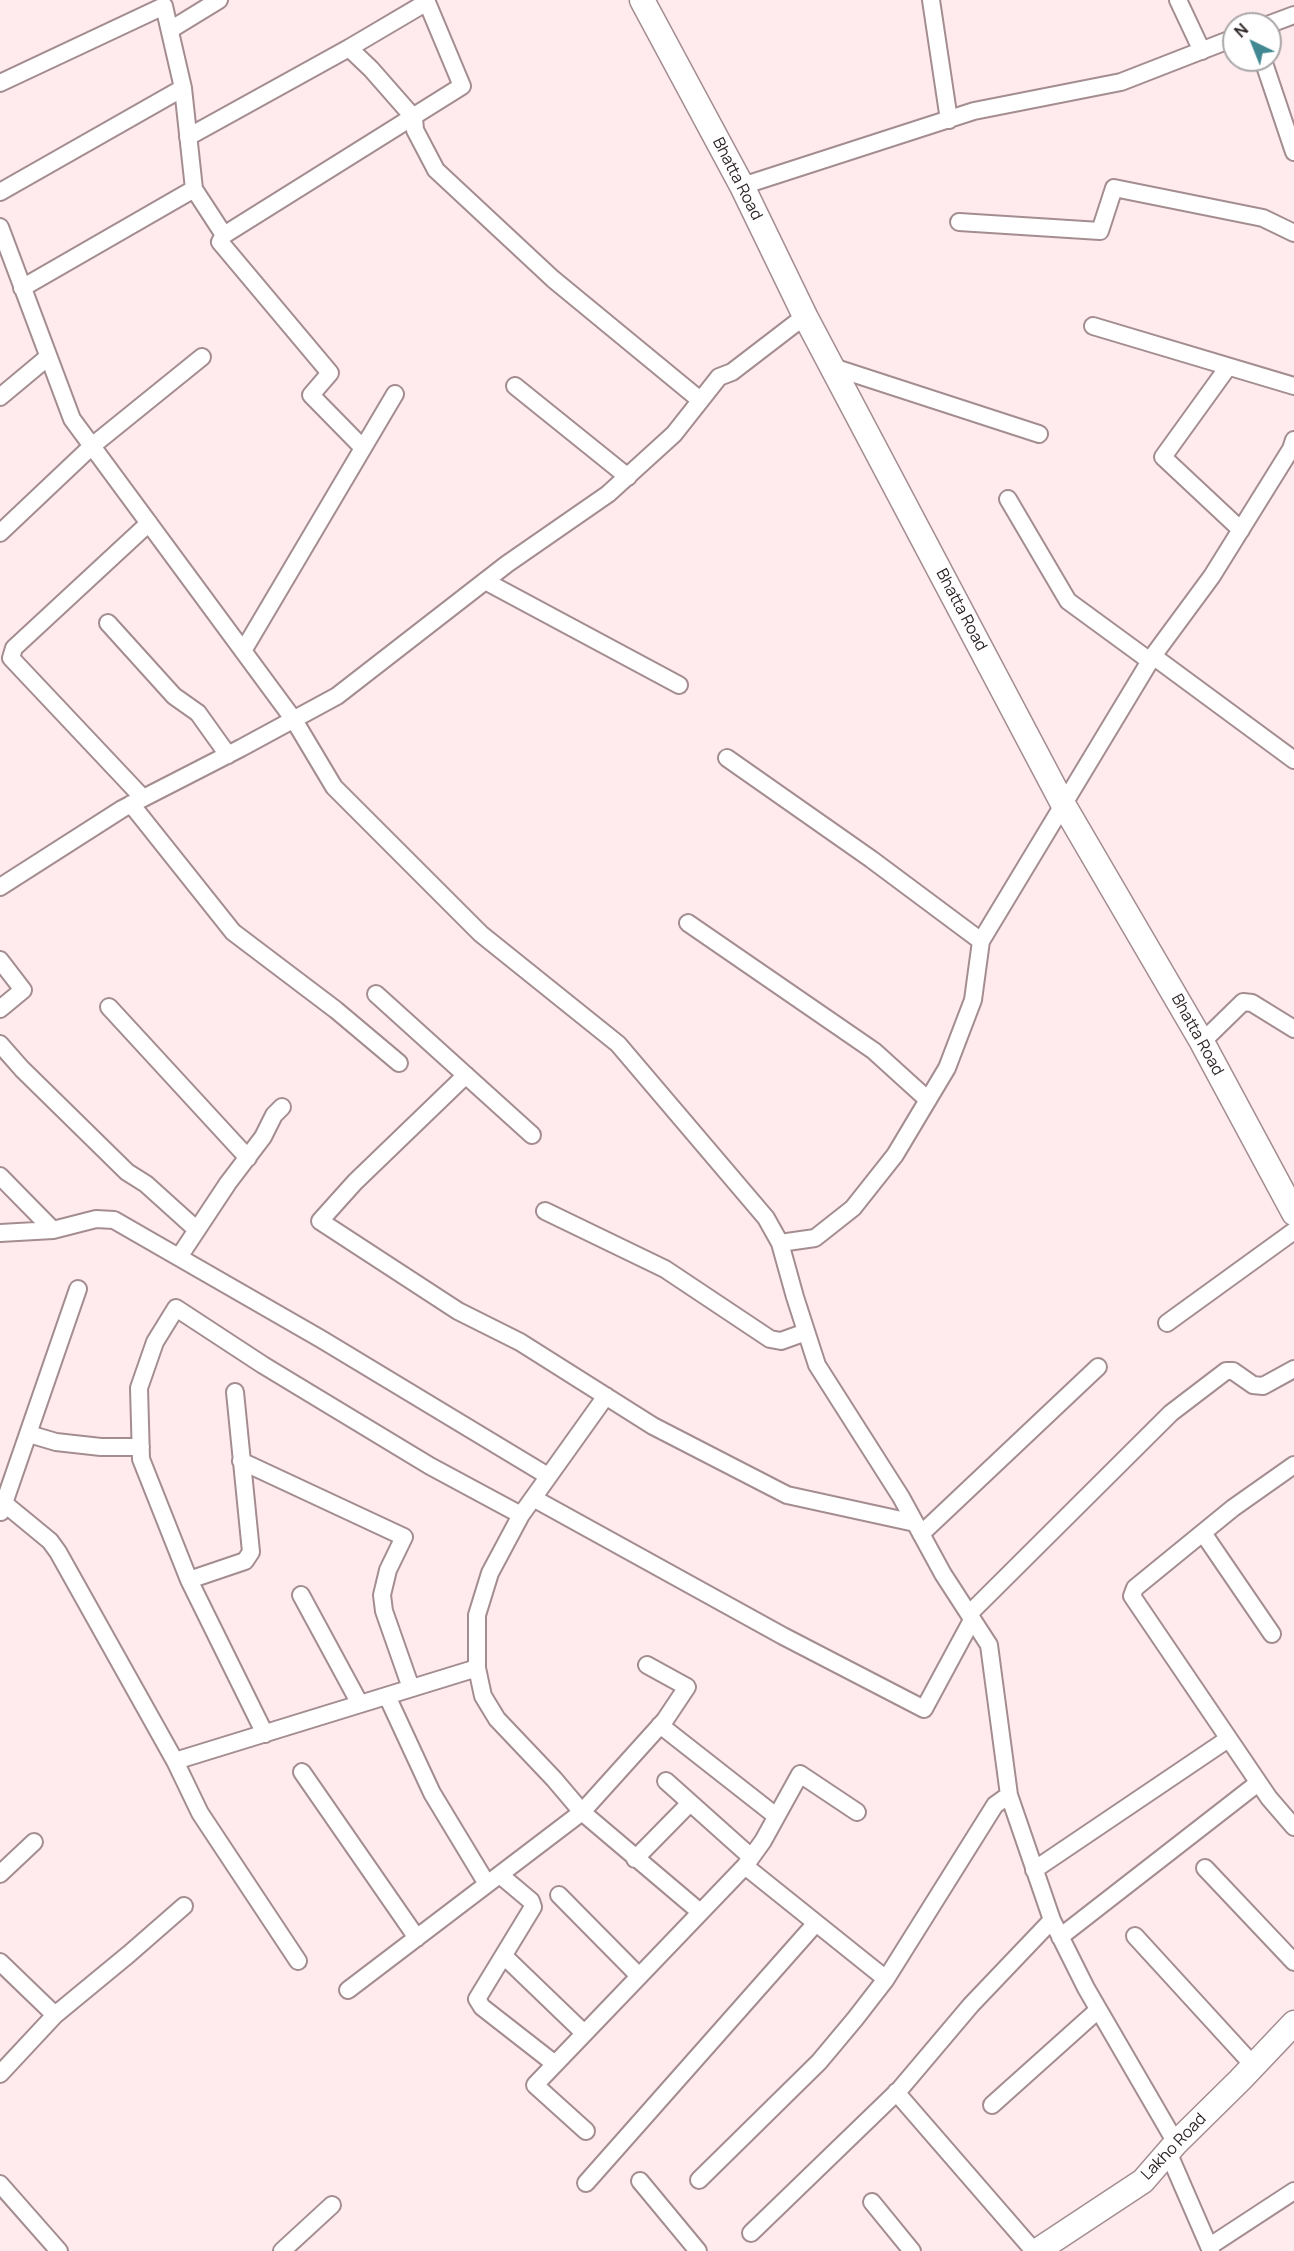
<!DOCTYPE html>
<style>
body{margin:0}
#map{position:relative;width:1294px;height:2251px;overflow:hidden;background:#ffebee;font-family:Manrope,sans-serif}
canvas{display:block}
.north{position:absolute;left:1222px;top:12px;width:60px;height:60px;box-sizing:border-box;background:#fff;border:2px solid #aba7a8;border-radius:50%;rotate:317deg;font-size:16px;font-weight:700;line-height:24px;text-align:center;color:#2d2425}
.north::after{content:'';display:block;margin:auto;width:21px;height:27px;background:#428893;clip-path:polygon(50% 0,100% 100%,50% 72%,0 100%)}
</style>
<div id="map">
<canvas width="1294" height="2251"></canvas>
<div class="north">N</div>
</div>
<script>
const g = document.querySelector('canvas').getContext('2d');
g.lineJoin = 'round';
const poly = rows => new Path2D(rows.map(r => 'M' + r).join(''));
function strokePath(path, color, width, dash) { g.strokeStyle = color; g.lineWidth = width; g.lineCap = dash ? 'butt' : 'round'; g.setLineDash(dash || []); g.stroke(path); }
function label(font, color, halo, rows, align = 'center') {
  g.font = font + ' Manrope,sans-serif'; g.lineWidth = 6; g.setLineDash([]); g.textBaseline = 'middle'; g.strokeStyle = halo; g.fillStyle = color; for (const [text, x, y, turn = 0] of rows) {
    g.save(); g.translate(x, y); g.rotate((+turn || 0) * Math.PI / 180); g.textAlign = isNaN(turn) ? turn : align; if (halo) g.strokeText(text, 0, 0); g.fillText(text, 0, 0); g.restore();
  }
}
const street = poly([
 [931,0,949,120],
 [1178,0,1202,51],
 [1270,24,1294,15],
 [170,30,219,0],
 [349,48,371,69,414,118,415,130,436,170,553,279,700,400],
 [1263,60,1294,152],
 [0,83,164,6,183,88,0,192],
 [183,88,194,189,224,235,220,242,330,373,311,395,363,448],
 [188,137,349,48,427,2],
 [742,186,974,111,1121,82,1234,38],
 [959,222,1100,231,1114,188,1263,218,1294,233],
 [0,227,72,419,294,720,334,787,481,934,618,1044,766,1218,780,1243,795,1297,817,1365,901,1497,943,1574,989,1645,1009,1795,1052,1920,1086,1988,1176,2143],
 [224,235,462,86,426,0],
 [22,288,194,189],
 [1093,326,1294,386],
 [833,367,1039,434],
 [1228,367,1163,457,1241,530],
 [515,386,628,477],
 [0,397,48,357],
 [1008,499,1068,601,1150,661],
 [0,533,92,446,202,357],
 [485,581,679,685],
 [108,623,174,696,198,713,228,755],
 [243,651,395,394],
 [1153,656,1294,760],
 [727,758,871,859,981,941],
 [143,798,11,658,14,648,149,523],
 [131,804,233,932,336,1010,399,1063],
 [0,887,122,809,241,748,337,696,507,564,608,494,674,434,719,377,732,372,805,316],
 [688,923,874,1051,928,1100],
 [0,960,23,990,0,1009],
 [376,994,532,1135],
 [109,1007,248,1158],
 [1202,1042,1243,1002,1252,1003,1294,1029],
 [0,1044,22,1069,127,1172,146,1184,197,1230],
 [466,1075,355,1182,320,1221,458,1311,520,1342,653,1426,787,1495,915,1523],
 [0,1176,53,1230],
 [545,1211,665,1269,770,1339,781,1341,806,1332],
 [0,1233,53,1230,96,1219,114,1220,321,1339,548,1476],
 [780,1243,815,1238,853,1208,895,1155,947,1068,973,1000,981,941,1153,656,1212,576,1291,449,1294,440],
 [179,1257,228,1183,263,1137,274,1115,282,1107],
 [1167,1323,1294,1231],
 [606,1396,521,1515,490,1573,477,1615,477,1668,483,1696,497,1719,554,1779,582,1812,700,1912],
 [29,1434,56,1442,101,1447,141,1447],
 [241,1461,404,1537,388,1570,382,1595,384,1611,411,1688],
 [1294,1465,1233,1508,1135,1588,1132,1596,1269,1798,1294,1827],
 [533,1498,783,1636,924,1709,972,1620],
 [5,1504,50,1541,58,1552,175,1761,200,1813,298,1961],
 [1,1512,78,1289],
 [1203,1533,1272,1634],
 [921,1534,1098,1367],
 [189,1580,245,1561,251,1552,235,1392],
 [301,1595,360,1704],
 [969,1614,1171,1413,1226,1371,1233,1371,1253,1385,1263,1386,1294,1369],
 [387,1696,432,1793,487,1884],
 [660,1725,776,1816],
 [265,1734,189,1580,141,1459,139,1388,155,1342,176,1308,263,1365,430,1466,521,1515],
 [175,1761,477,1668],
 [302,1772,417,1938],
 [666,1781,751,1857],
 [635,1859,690,1803],
 [745,1866,886,1979],
 [1205,1868,1294,1962],
 [1034,1870,1228,1739],
 [0,1874,34,1842],
 [500,1875,531,1901,533,1907,477,1999,482,2007,555,2064],
 [559,1895,639,1976],
 [1135,1936,1254,2066],
 [1060,1937,1258,1783],
 [504,1956,584,2033],
 [0,1962,55,2015],
 [348,1990,582,1812,665,1720,687,1687,647,1665],
 [0,2074,55,2015,129,1954,184,1906],
 [896,2092,1034,2251],
 [992,2105,1098,2010],
 [586,2131,535,2085,745,1866,763,1841,800,1774,857,1812],
 [1168,2152,1211,2251],
 [699,2180,819,2062,855,2019,886,1979,995,1805,1009,1795],
 [640,2181,698,2251],
 [586,2183,816,1923],
 [0,2184,59,2251],
 [872,2202,912,2251],
 [751,2233,900,2089,971,2005,1052,1920],
 [1210,2246,1294,2191],
 [282,2251,332,2205]
]);
const secondary = poly([
 [642,0,742,186,805,316,1063,804,1202,1042,1294,1213],
 [1037,2251,1143,2181,1176,2143,1240,2080,1294,2023]
]);
strokePath(street, '#a48d91', 20);
strokePath(secondary, '#a48d91', 27);
strokePath(street, '#fff', 16);
strokePath(secondary, '#fff', 24);
label('16px', '#2d2425', '#fff', [
 ["Bhatta Road",737,179,63],
 ["Bhatta Road",961,610,62],
 ["Bhatta Road",1197,1035,61],
 ["Lakho Road",1174,2147,-46]
]);
</script>
